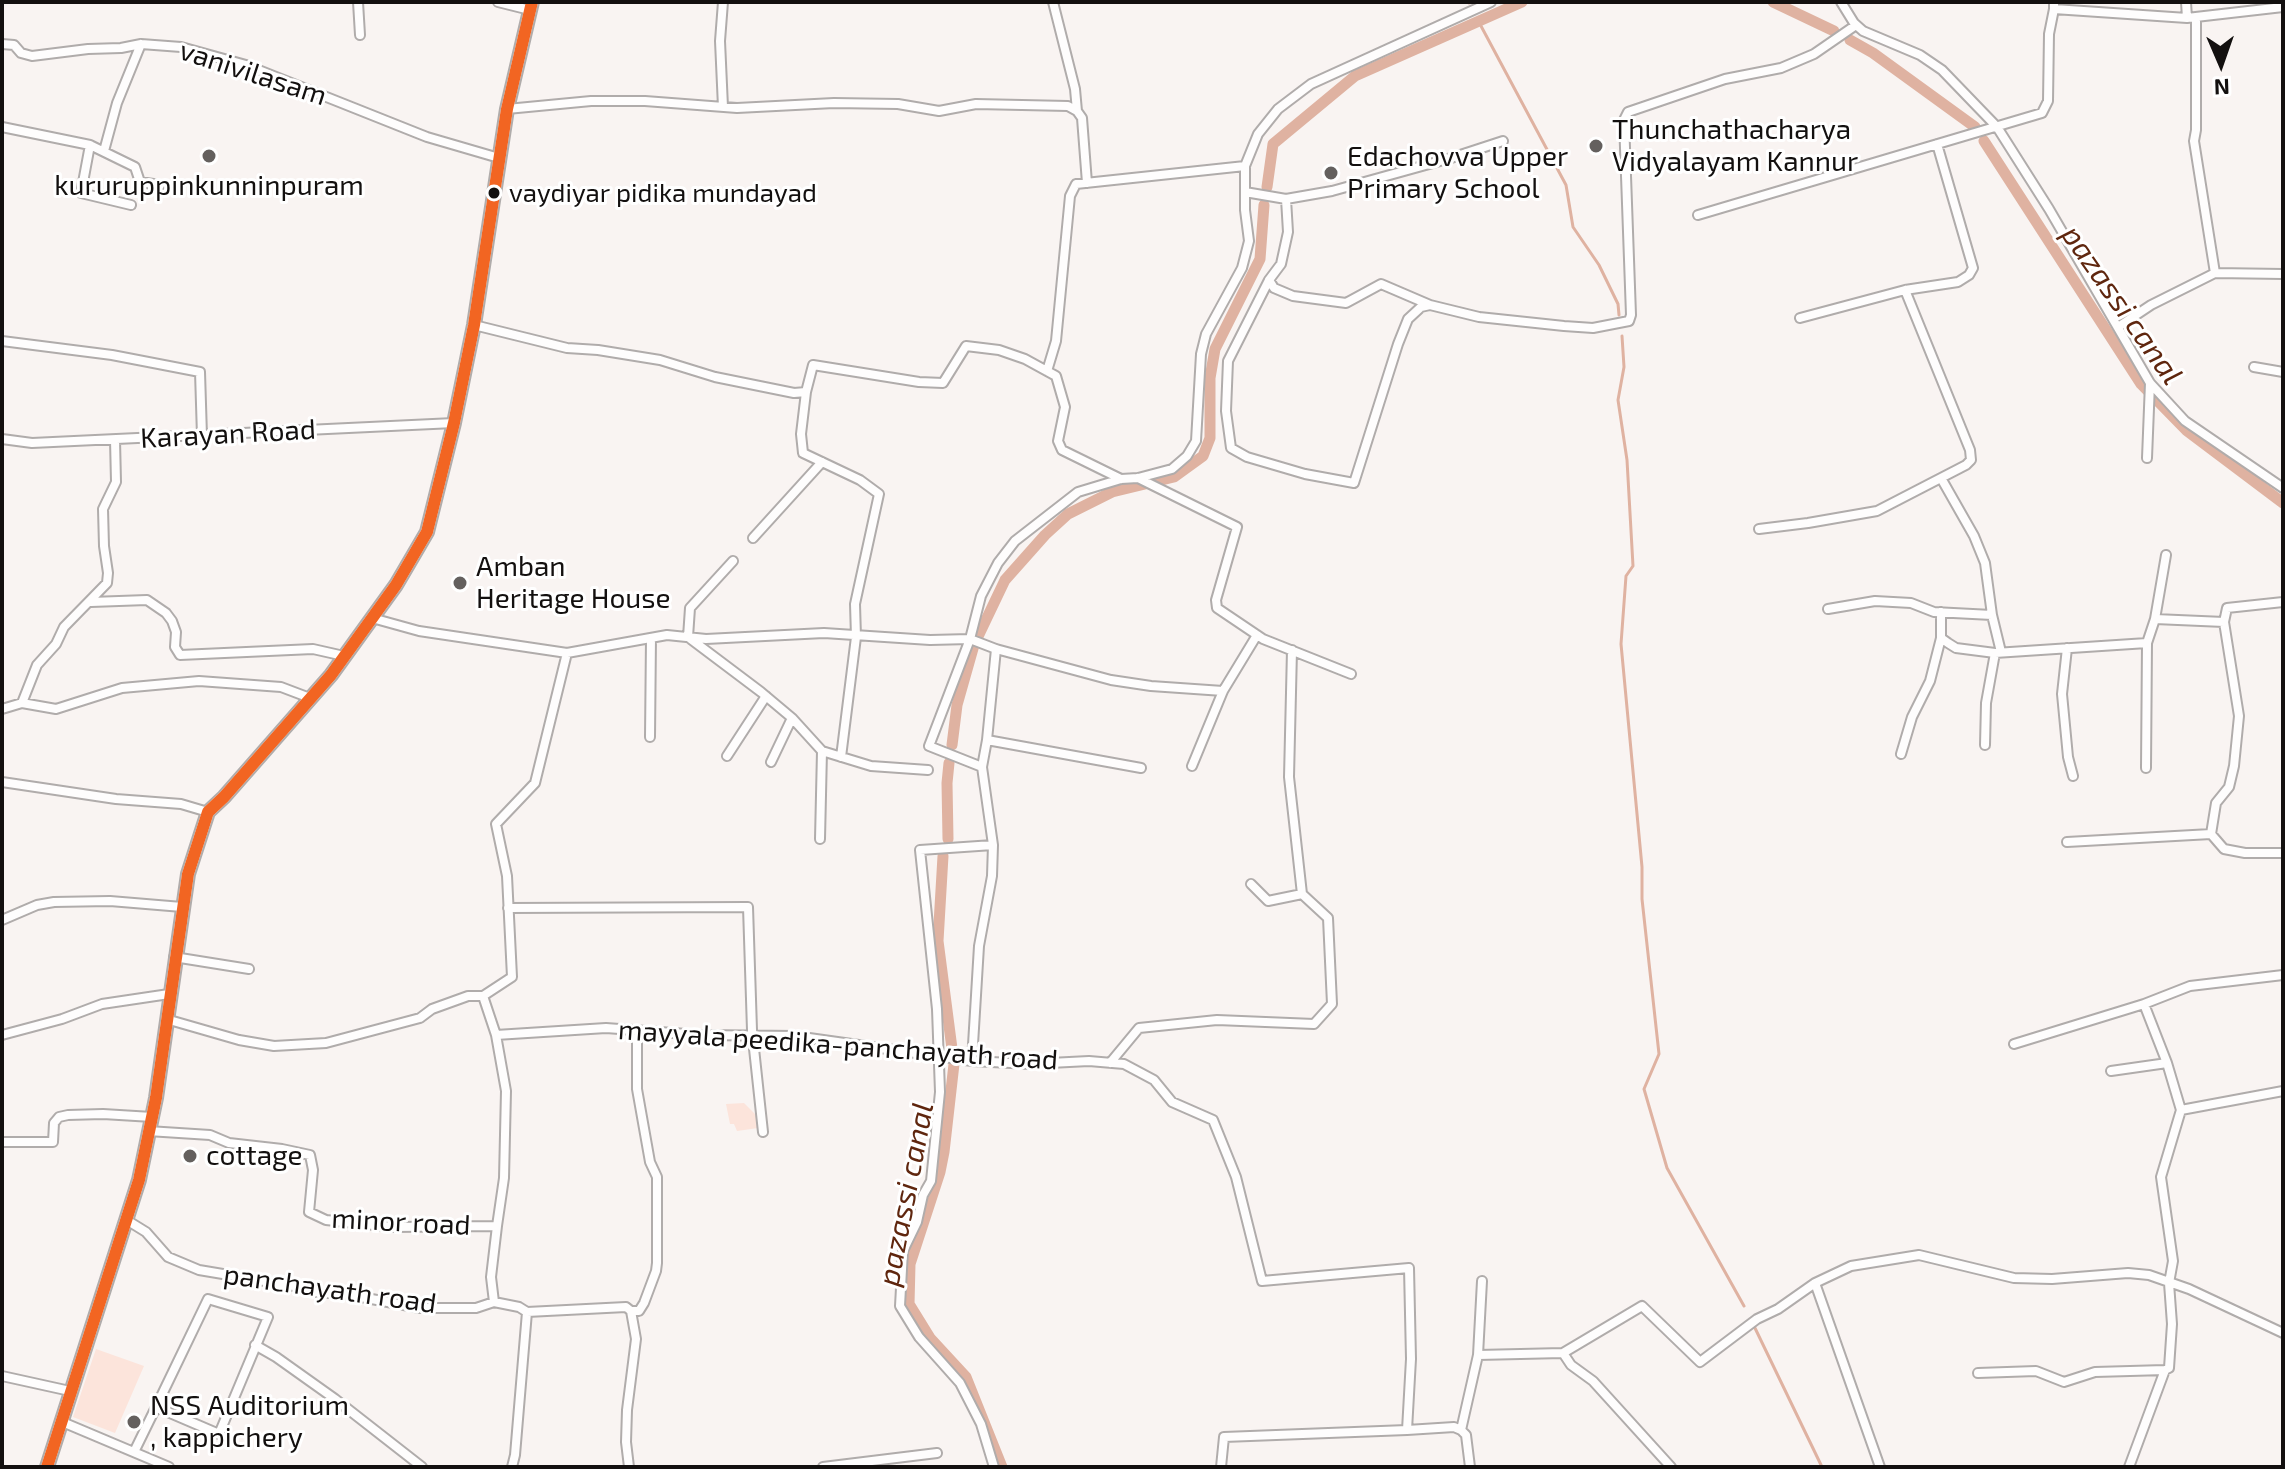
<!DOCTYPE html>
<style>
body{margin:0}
#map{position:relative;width:2285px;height:1469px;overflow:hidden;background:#f9f4f2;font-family:"Exo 2",sans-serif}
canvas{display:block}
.frame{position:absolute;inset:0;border:4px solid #13100f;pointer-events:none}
.north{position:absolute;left:2181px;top:24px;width:80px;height:80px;-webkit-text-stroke:6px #fff;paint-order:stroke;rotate:178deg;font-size:22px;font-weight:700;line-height:32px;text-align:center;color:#13100f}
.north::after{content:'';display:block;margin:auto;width:28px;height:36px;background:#13100f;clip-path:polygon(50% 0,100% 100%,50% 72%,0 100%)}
</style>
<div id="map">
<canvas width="2285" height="1469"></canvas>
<div class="frame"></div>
<div class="north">N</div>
</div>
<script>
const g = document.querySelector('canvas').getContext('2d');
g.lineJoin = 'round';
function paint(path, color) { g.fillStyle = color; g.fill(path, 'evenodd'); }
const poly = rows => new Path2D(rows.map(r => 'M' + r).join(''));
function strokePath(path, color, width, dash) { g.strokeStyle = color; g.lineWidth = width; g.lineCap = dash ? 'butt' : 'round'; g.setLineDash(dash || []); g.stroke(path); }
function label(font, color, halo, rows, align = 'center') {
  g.font = font + ' "Exo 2",sans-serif'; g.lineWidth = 6; g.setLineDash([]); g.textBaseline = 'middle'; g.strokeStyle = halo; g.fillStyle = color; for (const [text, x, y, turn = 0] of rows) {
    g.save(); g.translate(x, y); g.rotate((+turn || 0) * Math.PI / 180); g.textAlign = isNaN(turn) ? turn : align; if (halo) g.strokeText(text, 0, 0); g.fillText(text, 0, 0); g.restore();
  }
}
paint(poly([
 [744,1103,761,1120,758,1128,737,1131,734,1124,730,1124,726,1104],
 [96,1349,144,1366,115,1433,73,1417]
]), '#fce4db');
strokePath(poly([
 [1469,2,1469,3],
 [1481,26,1566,185,1573,227,1599,265,1618,304,1619,315],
 [1622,336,1624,367,1618,400,1627,460,1633,566,1626,576,1621,644,1642,867,1642,899,1659,1054,1644,1089,1667,1168,1744,1306],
 [1754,1326,1822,1467]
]), '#dfb2a1', 3);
strokePath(poly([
 [1773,2,1834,31],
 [1850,40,1873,53,1975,127],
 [1984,141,2141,384,2186,430,2283,503],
 [1267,187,1273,144,1355,76,1522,2],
 [952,745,957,705,974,645,1005,580,1045,535,1068,514,1112,492,1174,477,1203,456,1210,438,1210,378,1215,349,1260,259,1264,205],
 [948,839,947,783,949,763],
 [943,856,938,941,954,1064,944,1152,940,1172,910,1264,909,1304,930,1338,966,1377,1002,1467]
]), '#dfb2a1', 11);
const minor = poly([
 [358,2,360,35],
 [498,2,530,10],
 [723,2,720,41,723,107],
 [1053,2,1075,89,1077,111],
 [1841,2,1854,23,1863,31,1920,55,1942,70,1997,127,2049,209,2150,383,2185,421,2283,488],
 [2054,2,2054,9,2187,18,2283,7],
 [2186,2,2187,18],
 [2196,17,2196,130,2194,141,2215,273,2283,274],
 [2,44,14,45,21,53,32,56,88,49,121,48,141,44,181,47,246,65,427,137,499,158],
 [507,109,591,101,645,101,737,108,834,103,898,104,939,111,976,104,1068,106,1077,111,1082,118,1087,183],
 [2,127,90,145,135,167,140,182,160,185],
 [90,145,81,193,131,205],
 [104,151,117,103,141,44],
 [1245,192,1286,199,1332,191,1451,158,1503,141],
 [1286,199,1288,232,1281,264,1269,280,1228,361,1226,411,1231,448,1247,457,1305,474,1354,483,1398,344,1408,319,1421,307,1430,305,1479,317,1564,326,1593,328,1629,321,1631,315,1624,120,1628,112,1725,79,1781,68,1814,54,1856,25],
 [1698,215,2042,113,2048,101,2049,34,2054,9],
 [1269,280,1274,288,1293,296,1346,303,1381,284,1430,305],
 [1800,318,1905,290,1958,282,1969,275,1973,268,1937,144],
 [474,325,567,348,598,350,660,360,715,377,794,393,806,392,813,365,919,382,943,383,966,346,999,350,1025,359,1056,376,1065,407,1058,441,1062,450,1121,479],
 [2118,327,2151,305,2215,273],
 [2,341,112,355,200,372,202,436],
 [2254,367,2283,372],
 [1047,371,1056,341,1070,196,1076,184,1245,166],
 [806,392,801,434,803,453,860,480,879,494,855,604,856,637,841,757],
 [2,439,32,443,454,423],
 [2147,458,2150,383],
 [1138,478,1237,527,1216,600,1217,608,1263,639,1351,674],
 [1941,478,1974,536,1985,563,1992,615,2001,652],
 [1759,529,1808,523,1877,511,1966,465,1971,460,1970,450,1905,290],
 [753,538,822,462],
 [733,561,690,608,688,637,761,692,792,718,822,751,871,766,928,770],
 [91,602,147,600,166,613,172,621,176,632,175,647,180,655,313,649,344,656],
 [1828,609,1875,601,1911,603,1934,612,1992,615],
 [1941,612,1941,638,1948,643,1956,648,1995,653,2147,643,2155,619,2224,622,2227,608,2283,602],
 [372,618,419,631,567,653,667,635,706,639,824,633,930,640,970,639,981,596,998,563,1015,541,1078,492,1121,479,1138,478,1172,469,1187,456,1196,441,1201,354,1206,334,1242,268,1249,241,1245,210,1245,166,1258,134,1278,109,1311,84,1491,2],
 [2155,619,2166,555],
 [2224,622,2239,716,2234,766,2229,787,2216,803,2211,834,2224,849,2245,853,2283,853],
 [2067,648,2062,694,2068,757,2073,776],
 [22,703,56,709,122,688,199,681,281,687,310,698],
 [2,709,22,703,37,665,56,644,64,627,107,583,108,573,104,546,103,509,116,482,115,440],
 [650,737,651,638],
 [987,740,996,649],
 [1985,745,1986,703,1995,653],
 [1901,754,1912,717,1930,681,1941,638],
 [727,756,766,696],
 [771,762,792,718],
 [1192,766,1223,691,1257,635],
 [982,767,987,740,1141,768],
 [2146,768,2147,643],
 [2,782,116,799,181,804,208,812],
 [820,839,822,751],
 [2067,842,2211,834],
 [1251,884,1268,901,1302,894,1289,777,1292,650],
 [508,908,748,907,752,1030,763,1132],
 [2,920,37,905,54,902,110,901,182,907],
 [174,957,249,969],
 [483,996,512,977,507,876,496,824,535,783,567,653],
 [166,1019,239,1040,274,1046,326,1043,420,1018,432,1009,468,996,483,996,496,1035,506,1091,504,1178,497,1226],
 [2,1035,62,1019,102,1004,169,994],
 [496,1035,606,1028,700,1035,795,1036,972,1061,1030,1064,1089,1061,1124,1064,1154,1080,1172,1102,1213,1120,1236,1177,1262,1281,1409,1268,1411,1359,1407,1430,1454,1427,1461,1430,1466,1435,1470,1467],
 [2014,1044,2144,1004],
 [972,1061,979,946,992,876,993,845],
 [1110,1063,1139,1028,1217,1020,1314,1024,1332,1004,1328,918,1302,894],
 [2111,1071,2167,1063],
 [2181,1110,2283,1091],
 [148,1131,210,1135,229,1143,282,1149,310,1155,313,1170,309,1212,326,1220,393,1227,497,1226,491,1277,494,1302],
 [2,1142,53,1142,54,1123,59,1117,68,1115,103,1114,152,1117],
 [125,1219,146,1232,168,1257,199,1270,306,1288,319,1293,339,1293,420,1308,476,1308,494,1302,519,1307,527,1312,626,1307,631,1311,636,1339,627,1410,626,1442,629,1467],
 [1482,1281,1478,1355,1563,1353],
 [1815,1283,1880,1467],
 [631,1311,639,1311,644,1303,656,1271,657,1263,657,1177,650,1162,637,1089,637,1030],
 [255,1345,276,1357,335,1399,422,1467],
 [1563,1353,1642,1306,1700,1362,1757,1319,1778,1309,1815,1283,1851,1266,1919,1255,2014,1278,2052,1279,2128,1273,2149,1275,2189,1289,2283,1333],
 [1563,1353,1571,1365,1593,1381,1671,1467],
 [1978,1373,2036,1371,2064,1382,2095,1372,2165,1370],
 [2,1376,70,1391],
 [60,1421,169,1467],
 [1461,1430,1478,1355],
 [134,1452,156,1407,208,1299,268,1317,219,1434,156,1407],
 [512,1467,515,1455,527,1312],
 [823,1467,937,1453],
 [994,1467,981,1424,960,1383,919,1337,900,1306,903,1251,917,1222,923,1195,931,1181,940,1092,937,1009,920,850,993,845,982,767,929,746,970,639,996,649,1111,680,1151,686,1223,691],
 [1221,1467,1224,1437,1407,1430],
 [2129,1467,2165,1370,2169,1368,2172,1324,2169,1283,2173,1261,2161,1177,2181,1110,2167,1063,2144,1004,2190,986,2283,975]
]);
const secondary = poly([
 [47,1467,139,1180,156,1098,188,874,208,812,224,797,331,675,396,585,427,532,454,423,474,325,507,109,532,2]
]);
strokePath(minor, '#b0acab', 12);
strokePath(secondary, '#b0acab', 16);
strokePath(minor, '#fefdfd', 8);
strokePath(secondary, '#fefdfd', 12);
strokePath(poly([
 [47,1467,139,1180,156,1098,188,874,208,812,224,797,331,675,396,585,427,532,454,423,474,325,507,109,532,2]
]), '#f26522', 12);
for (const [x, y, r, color] of [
 [1596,146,8,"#64605e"],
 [209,156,8,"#64605e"],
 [1331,173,8,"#64605e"],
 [494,193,7,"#13100f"],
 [460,583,8,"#64605e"],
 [190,1156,8,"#64605e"],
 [134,1422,8,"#64605e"]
]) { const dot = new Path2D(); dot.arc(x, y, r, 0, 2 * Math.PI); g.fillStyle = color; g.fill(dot); strokePath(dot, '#fff', 3); }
label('26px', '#13100f', '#fff', [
 ["vaydiyar pidika mundayad",509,193]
], 'left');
label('28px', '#13100f', '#fff', [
 ["vanivilasam",253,73,18],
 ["Karayan Road",228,434,-3],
 ["mayyala peedika-panchayath road",838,1045,4],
 ["minor road",401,1222,3],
 ["panchayath road",330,1289,8]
]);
label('28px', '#13100f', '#fff', [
 ["Thunchathacharya",1612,130],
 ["Vidyalayam Kannur",1612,162],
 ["Edachovva Upper",1347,157],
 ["Primary School",1347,189],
 ["kururuppinkunninpuram",209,186,"center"],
 ["Amban",476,567],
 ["Heritage House",476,599],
 ["cottage",206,1156],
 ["NSS Auditorium",150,1406],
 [", kappichery",150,1438]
], 'left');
label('italic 30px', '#5f260e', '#fff', [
 ["pazassi canal",2122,305,55],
 ["pazassi canal",906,1194,-79]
]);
</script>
